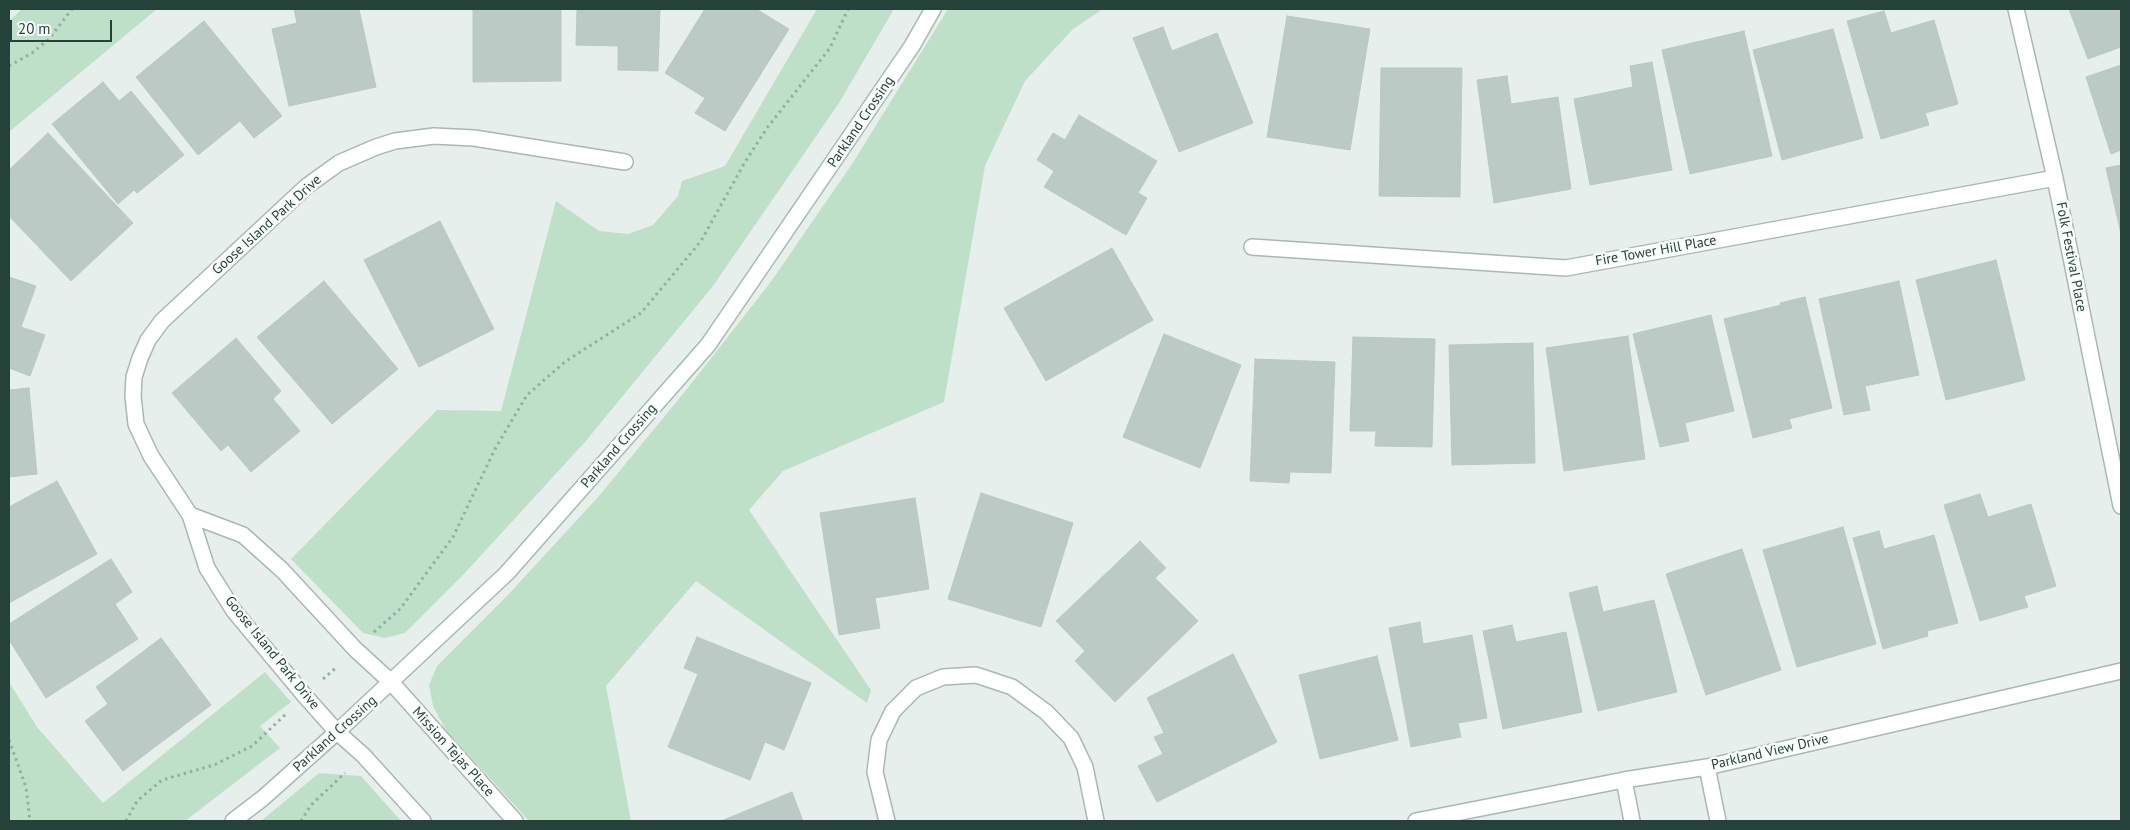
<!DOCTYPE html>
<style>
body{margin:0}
#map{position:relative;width:2130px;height:830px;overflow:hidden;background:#e6efeb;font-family:"PT Sans",sans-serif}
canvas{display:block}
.frame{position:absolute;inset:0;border:10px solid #24423a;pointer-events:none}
.scale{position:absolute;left:10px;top:20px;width:102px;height:22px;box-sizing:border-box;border:2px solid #24423a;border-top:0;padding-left:6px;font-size:15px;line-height:18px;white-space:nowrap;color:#24423a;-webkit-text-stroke:4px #f7fbf9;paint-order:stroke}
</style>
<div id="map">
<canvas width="2130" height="830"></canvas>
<div class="frame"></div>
<div class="scale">20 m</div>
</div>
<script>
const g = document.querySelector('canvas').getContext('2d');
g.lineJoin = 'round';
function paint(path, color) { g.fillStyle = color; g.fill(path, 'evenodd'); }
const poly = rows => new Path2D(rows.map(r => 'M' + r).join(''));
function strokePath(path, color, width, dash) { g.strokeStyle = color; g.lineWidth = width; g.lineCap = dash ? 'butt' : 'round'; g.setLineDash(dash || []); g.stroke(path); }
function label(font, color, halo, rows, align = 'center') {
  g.font = font + ' "PT Sans",sans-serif'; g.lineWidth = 5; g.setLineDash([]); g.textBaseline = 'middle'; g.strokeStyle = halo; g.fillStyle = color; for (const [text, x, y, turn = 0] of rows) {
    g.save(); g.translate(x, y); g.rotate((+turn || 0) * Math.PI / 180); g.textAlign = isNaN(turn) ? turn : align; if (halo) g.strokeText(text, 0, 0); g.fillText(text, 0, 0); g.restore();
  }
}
paint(poly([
 [22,9,157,9,9,132,9,21],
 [817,9,894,9,839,103,713,286,585,442,464,574,405,633,385,638,363,633,291,559,437,410,501,411,556,201,599,231,628,234,653,225,678,196,682,181,725,166],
 [948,9,1103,9,1073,29,1025,81,985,166,944,402,783,471,749,510,871,690,867,703,696,581,606,686,631,821,529,821,446,730,433,706,429,685,437,666,507,596,599,496,687,389,770,283,852,164],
 [265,672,291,702,260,726,280,748,185,821,9,821,9,682,37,727,103,803],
 [319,773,361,776,401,821,261,821]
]), '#bfe0c8');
const building = poly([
 [294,9,359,9,376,87,289,106,272,29,297,23,294,9],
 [473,9,561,9,561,81,473,82,473,9],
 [577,9,660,9,658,71,618,70,618,46,576,45,577,9],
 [705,9,756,9,789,29,725,131,695,113,705,98,665,73,705,9],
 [2069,9,2121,9,2121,47,2088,59,2069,9],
 [1884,11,1891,33,1934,20,1958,104,1925,113,1929,125,1881,139,1847,21,1884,11],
 [1287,16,1370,29,1350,150,1267,137,1287,16],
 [204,21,282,116,254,138,240,121,198,155,136,77,204,21],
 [1163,27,1172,51,1217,33,1253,123,1179,152,1133,38,1163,27],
 [1833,29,1863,138,1782,160,1753,50,1833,29],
 [1744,31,1772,156,1690,174,1662,50,1744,31],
 [1652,62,1672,170,1590,185,1574,99,1633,87,1630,66,1652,62],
 [2121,65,2121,150,2111,154,2086,77,2121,65],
 [1381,68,1462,68,1460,197,1379,196,1381,68],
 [1507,76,1511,104,1558,97,1571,189,1494,203,1477,80,1507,76],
 [103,82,119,101,131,91,184,155,137,193,134,190,118,204,52,124,103,82],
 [1079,115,1157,161,1138,193,1147,198,1126,235,1044,187,1054,171,1037,160,1053,133,1065,140,1079,115],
 [48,133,133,223,71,281,9,216,9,170,48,133],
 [2121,165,2121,234,2106,168,2121,165],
 [440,221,494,329,419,367,364,260,440,221],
 [1112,248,1153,320,1046,381,1004,308,1112,248],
 [1996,260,2025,380,1946,400,1916,280,1996,260],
 [9,277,36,286,21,327,45,335,30,376,9,368,9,277],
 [324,281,398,369,332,424,257,337,324,281],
 [1899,281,1919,375,1865,386,1870,410,1844,415,1819,299,1899,281],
 [1805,297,1832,408,1789,419,1792,428,1753,438,1724,319,1781,305,1780,303,1805,297],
 [1711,315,1734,411,1685,423,1689,441,1660,447,1633,334,1711,315],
 [1164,334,1241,365,1200,468,1123,437,1164,334],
 [1628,336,1645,459,1564,471,1546,348,1628,336],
 [1353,337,1435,339,1432,447,1375,446,1376,431,1350,431,1353,337],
 [236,338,281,391,273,399,300,431,251,472,228,445,221,451,172,393,236,338],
 [1533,343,1535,463,1452,465,1449,345,1533,343],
 [1255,359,1335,362,1331,473,1290,472,1289,483,1250,481,1255,359],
 [29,388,37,474,9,477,9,390,29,388],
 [57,481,97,554,9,603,9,507,57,481],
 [981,493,1073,523,1041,627,948,599,981,493],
 [1980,494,1988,517,2031,504,2056,586,2024,596,2028,607,1980,621,1944,505,1980,494],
 [915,498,929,589,875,598,880,628,839,635,820,513,915,498],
 [1843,527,1876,644,1797,667,1763,550,1843,527],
 [1879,531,1884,549,1934,535,1958,623,1927,631,1928,636,1883,649,1853,538,1879,531],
 [1140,541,1166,568,1155,578,1198,621,1115,702,1075,661,1085,651,1056,621,1140,541],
 [1742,549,1781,670,1706,695,1666,574,1742,549],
 [111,559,132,592,115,604,138,639,46,698,9,640,9,624,111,559],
 [1597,586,1603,612,1654,600,1677,692,1598,711,1569,593,1597,586],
 [1420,622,1423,644,1472,635,1487,718,1458,723,1461,737,1411,747,1389,628,1420,622],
 [1512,625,1516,642,1566,632,1582,712,1503,729,1483,631,1512,625],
 [697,637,811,683,784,750,765,742,750,780,668,747,698,674,684,668,697,637],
 [161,638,211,705,123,771,85,721,108,704,96,687,161,638],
 [1233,654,1277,742,1157,802,1138,766,1163,754,1154,737,1164,733,1147,698,1233,654],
 [1377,656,1398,740,1320,759,1299,675,1377,656],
 [792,792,803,821,721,821,792,792]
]);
paint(building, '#bbcac4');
strokePath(building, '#b8c9c2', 1);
const street = poly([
 [2016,9,2055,178,2121,506],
 [1252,247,1566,268,2055,178],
 [190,515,243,535,282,570,355,649,391,682,515,821],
 [1707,767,1718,821],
 [1624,780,1632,821],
 [423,821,363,755,337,732,305,696,234,611,207,568,190,515,151,456,136,424,133,396,134,377,140,358,148,340,162,321,307,186,339,163,376,147,395,141,434,136,474,138,625,162],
 [887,821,875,772,879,740,893,711,916,688,943,677,976,675,1012,687,1046,712,1071,738,1085,767,1096,821],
 [1416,821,1624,780,1707,767,2121,671]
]);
const secondary = poly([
 [233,821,263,798,337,732,507,573,708,345,912,46,933,9]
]);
strokePath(street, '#a8b8b2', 18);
strokePath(secondary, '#a4bbb3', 18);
strokePath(poly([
 [9,66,32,53,49,39,72,9],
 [374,632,400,609,453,537,495,449,527,395,566,361,641,313,701,241,745,162,767,128,830,48,848,9],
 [323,679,337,667],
 [9,740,26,787,30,821],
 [126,821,137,801,162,780,214,765,252,746,287,713],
 [301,821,311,805,345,773]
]), '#86b3a5', 3, [2.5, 4]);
strokePath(street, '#fff', 15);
strokePath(secondary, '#fff', 15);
label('14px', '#24423a', '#f7fbf9', [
 ["Parkland Crossing",861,122,-56],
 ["Goose Island Park Drive",267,225,-42],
 ["Fire Tower Hill Place",1656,251,-10],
 ["Folk Festival Place",2071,257,79],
 ["Parkland Crossing",619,446,-49],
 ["Goose Island Park Drive",272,653,51],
 ["Parkland Crossing",335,734,-42],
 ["Mission Tejas Place",453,752,48],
 ["Parkland View Drive",1770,752,-13]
]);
</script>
